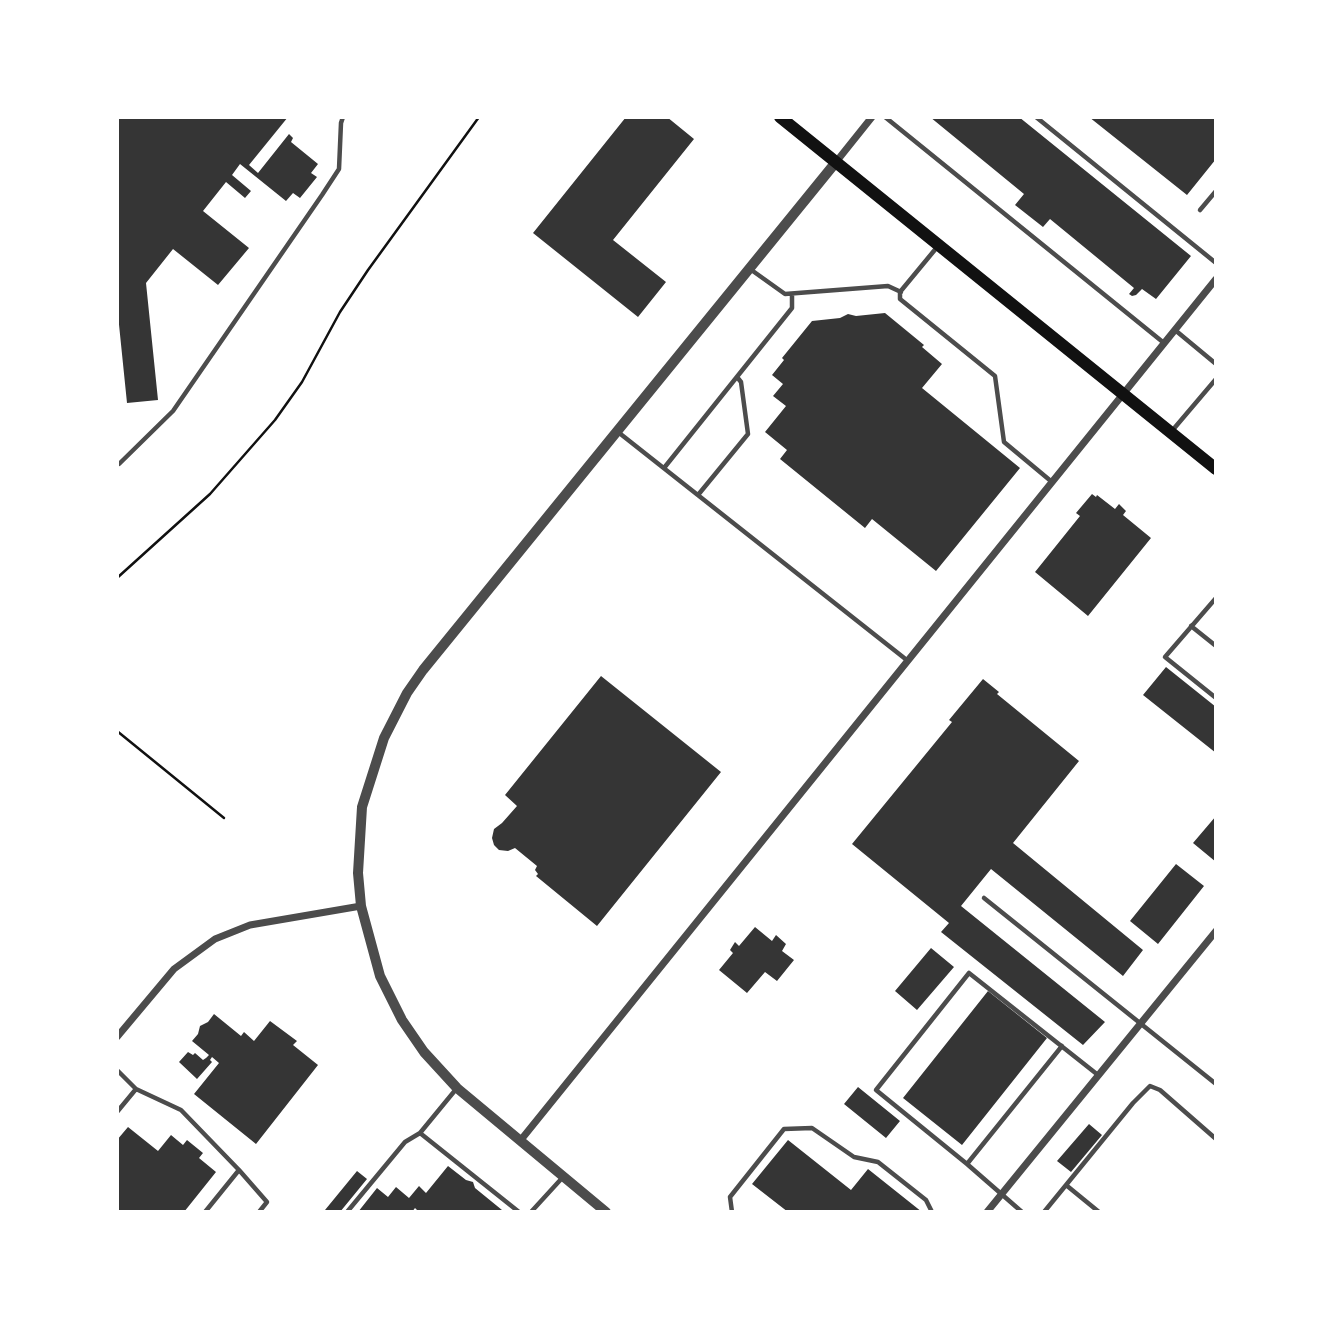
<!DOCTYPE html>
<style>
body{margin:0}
#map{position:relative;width:1333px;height:1329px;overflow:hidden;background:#fff;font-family:"Times New Roman",serif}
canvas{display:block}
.frame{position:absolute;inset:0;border:119px solid #fff;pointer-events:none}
</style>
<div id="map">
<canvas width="1333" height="1329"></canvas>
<div class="frame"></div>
</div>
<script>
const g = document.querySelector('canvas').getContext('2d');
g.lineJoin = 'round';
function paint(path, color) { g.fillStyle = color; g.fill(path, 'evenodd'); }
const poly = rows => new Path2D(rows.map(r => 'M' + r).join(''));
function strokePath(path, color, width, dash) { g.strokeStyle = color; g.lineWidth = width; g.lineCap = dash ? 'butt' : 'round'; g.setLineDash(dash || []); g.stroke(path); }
paint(poly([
 [117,117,288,117,249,165,258,173,289,134,293,138,291,142,318,164,311,173,317,177,300,198,293,193,286,201,240,164,232,175,251,191,245,198,226,182,203,211,249,248,218,285,173,249,146,283,158,400,127,403,117,305],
 [626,117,667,117,694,139,613,240,666,282,638,317,533,233],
 [930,117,1019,117,1191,256,1156,299,1142,289,1136,295,1132,296,1129,294,1134,288,1050,219,1043,227,1015,205,1024,194],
 [1089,117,1216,117,1216,159,1187,195],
 [885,313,924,345,922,347,942,364,922,388,1020,468,936,571,872,519,865,528,780,459,787,450,765,432,786,406,773,396,783,384,772,375,784,360,782,358,812,321,840,318,848,314,856,316],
 [1092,494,1096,497,1097,495,1115,509,1119,504,1126,511,1123,515,1151,538,1088,616,1035,572,1080,516,1076,513],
 [1166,667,1216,707,1216,753,1143,695],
 [601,676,721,772,597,926,536,876,538,874,535,870,537,866,515,848,508,851,499,850,494,845,492,838,494,829,502,823,517,806,505,795],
 [983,679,999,692,997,694,1079,761,1013,843,1143,950,1123,976,991,869,961,906,1105,1022,1083,1045,941,932,949,923,852,844,952,722,949,720],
 [1216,816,1216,862,1193,843],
 [1176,864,1204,886,1158,944,1130,921],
 [755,927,772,941,776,935,786,944,782,951,794,960,777,981,765,972,747,993,719,970,733,953,730,950,735,942,739,946],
 [931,948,954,967,917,1010,895,991],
 [988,991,1047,1038,962,1145,903,1098],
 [214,1014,241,1036,244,1032,254,1041,270,1021,297,1041,293,1045,318,1065,256,1144,194,1094,219,1063,212,1057,210,1060,212,1062,197,1079,179,1062,188,1052,193,1055,195,1053,203,1060,206,1058,209,1055,192,1041,198,1034,200,1026,208,1022],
 [858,1087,900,1121,886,1138,844,1104],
 [1089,1124,1102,1135,1071,1172,1057,1161],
 [128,1127,158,1151,171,1135,183,1145,187,1140,203,1153,199,1158,216,1172,184,1212,117,1212,117,1140],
 [788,1140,851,1190,868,1169,922,1212,788,1212,752,1184],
 [448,1166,466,1180,473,1182,475,1188,502,1210,501,1212,419,1212,415,1208,412,1212,358,1212,377,1188,388,1197,396,1187,409,1198,419,1186,426,1193],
 [357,1171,367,1179,340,1212,327,1212,325,1210]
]), '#353535');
strokePath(poly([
 [117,578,210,494,275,420,302,382,340,312,368,270,479,117],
 [117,731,224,818]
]), '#111', 2.5);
strokePath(poly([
 [885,117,1164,343],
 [1036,117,1216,263],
 [1200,210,1216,191],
 [938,246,900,292,900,299,995,376,1004,442,1052,482],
 [750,269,785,294,888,286,901,292],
 [1175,330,1216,364],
 [618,432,908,661],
 [1171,432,1216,379],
 [117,463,119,464,173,411,322,195,339,169,341,123,343,117],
 [664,468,792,308,792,295],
 [698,495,748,434,741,382,737,377],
 [1216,598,1165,657,1216,698],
 [1191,626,1216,646],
 [984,898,1216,1084],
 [117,1070,136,1089,117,1112],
 [136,1089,181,1110,239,1170,205,1212],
 [420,1133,457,1088],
 [967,1164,1062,1046],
 [239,1170,267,1202,259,1212],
 [1066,1185,1099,1212],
 [347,1212,405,1142,420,1133,519,1212],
 [531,1212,563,1177],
 [732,1212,730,1197,784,1129,812,1128,854,1157,878,1162,926,1200,932,1212],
 [1022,1212,967,1164,876,1090,969,973,1098,1075],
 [1044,1212,1133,1103,1150,1086,1160,1090,1216,1139]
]), '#4c4c4c', 4.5);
strokePath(poly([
 [836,162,872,117],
 [117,1037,174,969,215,939,250,925,361,906],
 [520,1141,1216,279],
 [987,1212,1216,931]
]), '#4c4c4c', 7);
strokePath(poly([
 [606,1212,457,1088,424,1052,402,1020,380,976,361,906,358,873,362,807,384,738,407,693,423,670,836,162]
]), '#4c4c4c', 10);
strokePath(poly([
 [780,117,1216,469]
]), '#111', 12);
</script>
